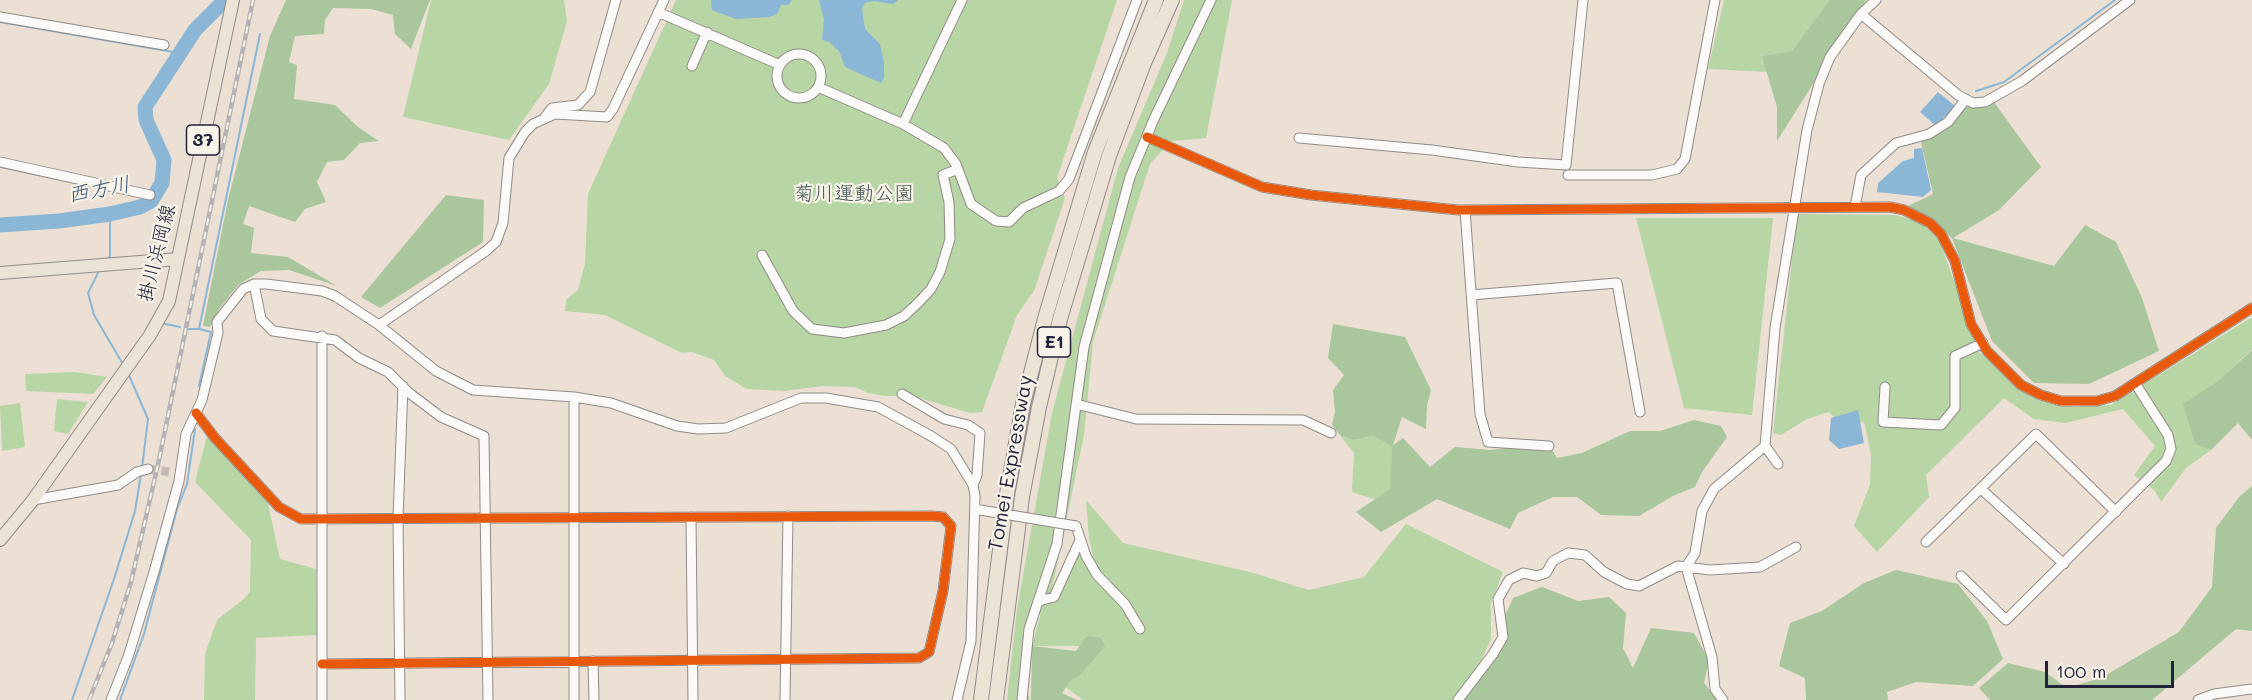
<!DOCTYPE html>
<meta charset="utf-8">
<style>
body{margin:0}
#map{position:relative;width:2252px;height:700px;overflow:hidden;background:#ebe0d3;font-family:Mali,sans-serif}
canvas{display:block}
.scale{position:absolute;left:2045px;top:661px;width:129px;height:27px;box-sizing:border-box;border:3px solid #22223b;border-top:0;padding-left:8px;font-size:18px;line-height:21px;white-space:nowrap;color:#22223b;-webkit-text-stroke:4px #f7f3e8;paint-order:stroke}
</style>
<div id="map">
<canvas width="2252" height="700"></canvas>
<div class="scale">100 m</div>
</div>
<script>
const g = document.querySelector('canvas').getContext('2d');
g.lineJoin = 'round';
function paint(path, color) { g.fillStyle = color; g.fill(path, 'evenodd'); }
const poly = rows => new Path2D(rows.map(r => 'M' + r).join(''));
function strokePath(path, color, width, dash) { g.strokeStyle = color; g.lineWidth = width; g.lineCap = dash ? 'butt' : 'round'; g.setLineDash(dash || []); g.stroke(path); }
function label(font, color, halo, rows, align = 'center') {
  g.font = font + ' Mali,"Klee One",sans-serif'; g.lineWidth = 4.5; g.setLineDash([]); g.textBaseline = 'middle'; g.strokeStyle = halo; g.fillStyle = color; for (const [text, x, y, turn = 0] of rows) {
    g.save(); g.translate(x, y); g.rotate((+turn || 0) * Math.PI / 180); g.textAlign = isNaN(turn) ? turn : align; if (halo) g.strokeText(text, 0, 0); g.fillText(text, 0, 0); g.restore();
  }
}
paint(poly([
 [431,0,564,0,567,21,549,84,509,140,403,117],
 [676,0,1117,0,1057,178,1065,198,1034,291,1017,315,982,412,970,413,913,396,885,396,868,393,855,387,824,386,784,391,747,389,725,376,714,360,692,352,682,353,605,315,565,311,566,300,578,290,585,264,588,194],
 [1184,0,1232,0,1206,138,1171,141,1150,164,1093,342,1084,435,1052,589,1043,606,1054,597,1077,547,1097,573,1089,539,1086,500,1123,543,1250,572,1309,590,1364,577,1406,524,1503,572,1491,603,1491,639,1463,700,1083,700,1064,686,1100,637,1086,636,1079,646,1032,646,1041,612,1037,618,1023,679,1030,700,1007,700,1017,609,1052,413,1118,168,1167,53],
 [1724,0,1831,0,1792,51,1762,56,1768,72,1708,69],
 [1797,214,1895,215,1920,222,1939,240,1980,353,2038,400,2072,407,2111,405,2252,317,2252,349,2218,381,2184,404,2195,444,2211,450,2186,468,2161,502,2155,491,2134,475,2155,446,2123,409,2066,423,2034,419,2004,398,1926,475,1929,497,1877,552,1854,526,1870,485,1871,454,1864,422,1841,424,1829,412,1807,419,1781,435,1773,433],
 [1636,218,1773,218,1752,415,1684,408],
 [75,372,107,377,93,394,26,391,25,374],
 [57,399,88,402,68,434,54,431],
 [20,403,25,447,2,451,0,406],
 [1339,434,1352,440,1374,436,1392,447,1394,490,1377,500,1352,492,1354,453],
 [207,436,267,499,280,559,316,569,317,635,256,638,255,700,204,700,205,654,217,620,245,598,250,591,251,540,195,482]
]), '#b8d5a6');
paint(poly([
 [286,0,430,0,411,49,395,34,393,15,371,9,333,8,325,20,324,34,295,36,289,62,297,65,294,99,335,105,358,127,379,141,360,143,344,160,327,162,317,182,326,202,305,209,295,222,249,206,243,224,254,228,251,253,288,257,337,286,289,270,261,271,238,285,219,309,210,327,203,326,228,200,270,36],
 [1830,0,1866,0,1777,141,1777,107,1762,56,1792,51],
 [1991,98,2041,167,1999,210,1953,238,2054,266,2085,225,2116,242,2142,298,2159,351,2089,384,2034,383,1992,341,1952,238,1908,206,1933,194,1921,142,1973,103],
 [446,195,484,200,483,242,380,308,361,297],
 [1333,324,1405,337,1431,390,1427,405,1426,429,1402,417,1393,445,1403,438,1430,467,1455,447,1491,450,1547,442,1557,458,1582,453,1630,431,1660,431,1694,420,1721,426,1727,437,1702,472,1695,487,1673,496,1639,516,1601,515,1577,497,1553,497,1518,513,1510,529,1437,499,1381,532,1356,512,1390,489,1392,447,1374,436,1352,440,1339,434,1332,425,1335,412,1333,390,1344,375,1328,358],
 [2252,350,2252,440,2238,423,2211,450,2195,444,2183,404,2218,381],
 [2252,486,2252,631,2236,629,2152,700,1990,700,1979,688,2008,663,2045,672,2067,688,2101,678,2179,632,2212,587,2216,528,2239,497],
 [1896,570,1958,584,1987,621,2003,659,1973,686,1916,682,1887,692,1888,700,1806,700,1805,678,1779,666,1790,623,1822,611,1864,583],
 [1542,587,1578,601,1609,597,1626,613,1623,648,1633,668,1651,628,1694,633,1709,660,1704,683,1718,700,1459,700,1498,646,1501,625,1513,598],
 [1086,636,1100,637,1105,646,1080,675,1070,681,1062,693,1077,700,1031,700,1032,646,1076,651]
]), '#a9c69d');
paint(poly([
 [711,0,792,0,788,5,781,5,777,14,770,17,736,19,712,10],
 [819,0,898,0,893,4,874,1,865,3,862,8,865,29,880,44,884,63,884,78,881,83,845,67,839,51,829,42,822,40,824,19],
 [1938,92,1955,106,1936,126,1920,112],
 [1922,148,1931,190,1923,197,1877,192,1878,183,1903,161,1914,158,1914,149],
 [1858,410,1864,443,1839,449,1829,440,1831,418]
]), '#8cb6d6');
strokePath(poly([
 [0,22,179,53],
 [1976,91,2004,82,2115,0],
 [107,260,110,256,110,214],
 [100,269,88,293,94,315,124,366],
 [161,323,180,327],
 [187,329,199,329],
 [128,373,148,419,142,468],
 [199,386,211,332,199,329,260,34],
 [72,700,114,579,135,511,141,474],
 [120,700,144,634,177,509,187,484,195,429]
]), '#8cb6d6', 2);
strokePath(poly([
 [0,225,59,221,110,214,140,207,151,201,162,183,164,160,146,120,145,107,195,30,225,0]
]), '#8cb6d6', 15);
strokePath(poly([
 [148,469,169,472]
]), '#c3bab5', 9, [9, 4.5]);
const minor = poly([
 [658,12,780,65],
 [1861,14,1958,95,1973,103,1985,102,2022,81,2130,0],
 [0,17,164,45],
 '777 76a22 22 0 1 1 44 0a22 22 0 1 1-44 0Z',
 [692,66,707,32],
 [818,87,903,124,944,148,956,164,971,204,996,221,1009,222,1023,208,1059,191,1069,179,1137,0],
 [545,117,552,108,578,105,590,92,616,0],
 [903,124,962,0],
 [1147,137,1262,187,1311,195,1458,210,1890,207,1904,210,1930,223,1941,234,1955,261,1971,324,1987,351,2021,385,2041,395,2061,401,2097,401,2115,396,2252,308],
 [1299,138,1432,150,1518,162,1566,165,1583,0],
 [0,162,150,195],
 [1568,175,1652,175,1677,169,1685,159,1715,0],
 [1855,207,1861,175,1896,143,1929,134,1948,122,1966,99],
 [1465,210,1480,414,1488,442,1549,446],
 [762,255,793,311,812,329,844,333,886,325,904,316,919,302,931,289,940,272,950,239,949,202,943,175,958,169],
 [254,284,261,319,273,331,335,340,359,358,388,372,408,392,441,417,484,436,488,700],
 [1471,295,1617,283,1640,412],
 [379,325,486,251,496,242,503,223,509,158,525,132,533,124,555,114,607,117,613,109,664,0],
 [1885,387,1883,422,1941,425,1955,408,1955,356,1983,343],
 [902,394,944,419,968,425,980,433,977,475,973,485],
 [1076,404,1136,419,1303,420,1331,433],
 [196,413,215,438,279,507,301,519,932,516,943,517,951,526,943,591,929,652,919,658,322,664],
 [1778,464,1765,446,1775,328,1807,130,1819,84,1830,57,1861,14,1876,0],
 [1981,489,2064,564],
 [33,500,118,485,137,472,148,469],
 [691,517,693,700],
 [1076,526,1086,556,1097,575,1125,604,1140,629],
 [1926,542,2036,434,2116,512],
 [1961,576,2006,620,2166,461,2171,449,2168,435,2135,383],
 [1039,601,1054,597,1080,540],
 [593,661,594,700],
 [111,700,128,657,154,572,179,481,186,434,202,400,218,333,217,322,243,289,254,284,266,284,322,291,335,296,379,325,436,371,473,390,574,397,611,403,677,426,698,429,726,428,801,398,826,398,878,407,931,436,951,449,973,485,975,496,971,641,957,700],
 [322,700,322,336],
 [400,700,398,518,403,386],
 [574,700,574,397],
 [785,700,788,516],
 [1022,700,1029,629,1057,544,1084,347,1130,177,1154,119,1211,0],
 [1458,700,1493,654,1503,637,1498,599,1509,580,1523,573,1537,576,1546,573,1553,561,1568,553,1585,555,1604,572,1627,584,1639,586,1678,566,1710,570,1760,567,1796,547],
 [1723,700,1715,689,1712,657,1686,567,1695,553,1702,511,1714,489,1765,446],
 [2198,700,2214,694,2252,689]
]);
const major = poly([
 [0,273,178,259],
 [0,540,33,500,150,335,169,301,233,0]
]);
const highway = poly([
 [981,700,1007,494,1023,404,1046,315,1095,152,1156,0],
 [996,700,1022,497,1039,407,1060,319,1109,156,1144,63,1172,0]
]);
strokePath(minor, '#908b88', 11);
strokePath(major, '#908b88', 14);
strokePath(highway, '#908b88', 16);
strokePath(minor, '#fcfaf8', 9);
strokePath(major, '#ece3d7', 12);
strokePath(highway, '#ece3d7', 14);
const rail = poly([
 [89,700,112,643,131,582,159,460,253,0]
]);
strokePath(rail, '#b4b2b4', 4.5);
strokePath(rail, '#f7f3e8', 2, [7]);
const minorBridge = poly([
 [980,510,1076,526]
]);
strokePath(minorBridge, '#908b88', 11, []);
strokePath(minorBridge, '#fcfaf8', 9);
strokePath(poly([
 [1147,137,1262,187,1311,195,1458,210,1890,207,1904,210,1930,223,1941,234,1955,261,1971,324,1987,351,2021,385,2041,395,2061,401,2097,401,2115,396,2252,308],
 [196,413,215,438,279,507,301,519,932,516,943,517,951,526,943,591,929,652,919,658,322,664]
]), '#e8590c', 9);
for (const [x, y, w] of [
 [203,140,33],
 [1054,342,33]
]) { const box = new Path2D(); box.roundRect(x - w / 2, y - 15, w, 30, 4.5); g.fillStyle = '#f7f3e8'; g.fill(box); strokePath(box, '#22223b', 1.5); }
label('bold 18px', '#22223b', null, [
 ["37",203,140],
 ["E1",1054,342]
]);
label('20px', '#435550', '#f7f3e8', [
 ["菊川運動公園",854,194]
]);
label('20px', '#22223b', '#f7f3e8', [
 ["掛川浜岡線",157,253,-76],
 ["Tomei Expressway",1011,463,-80]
]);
label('italic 21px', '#3c5679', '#f7f3e8', [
 ["西方川",99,190,-11]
]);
</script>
